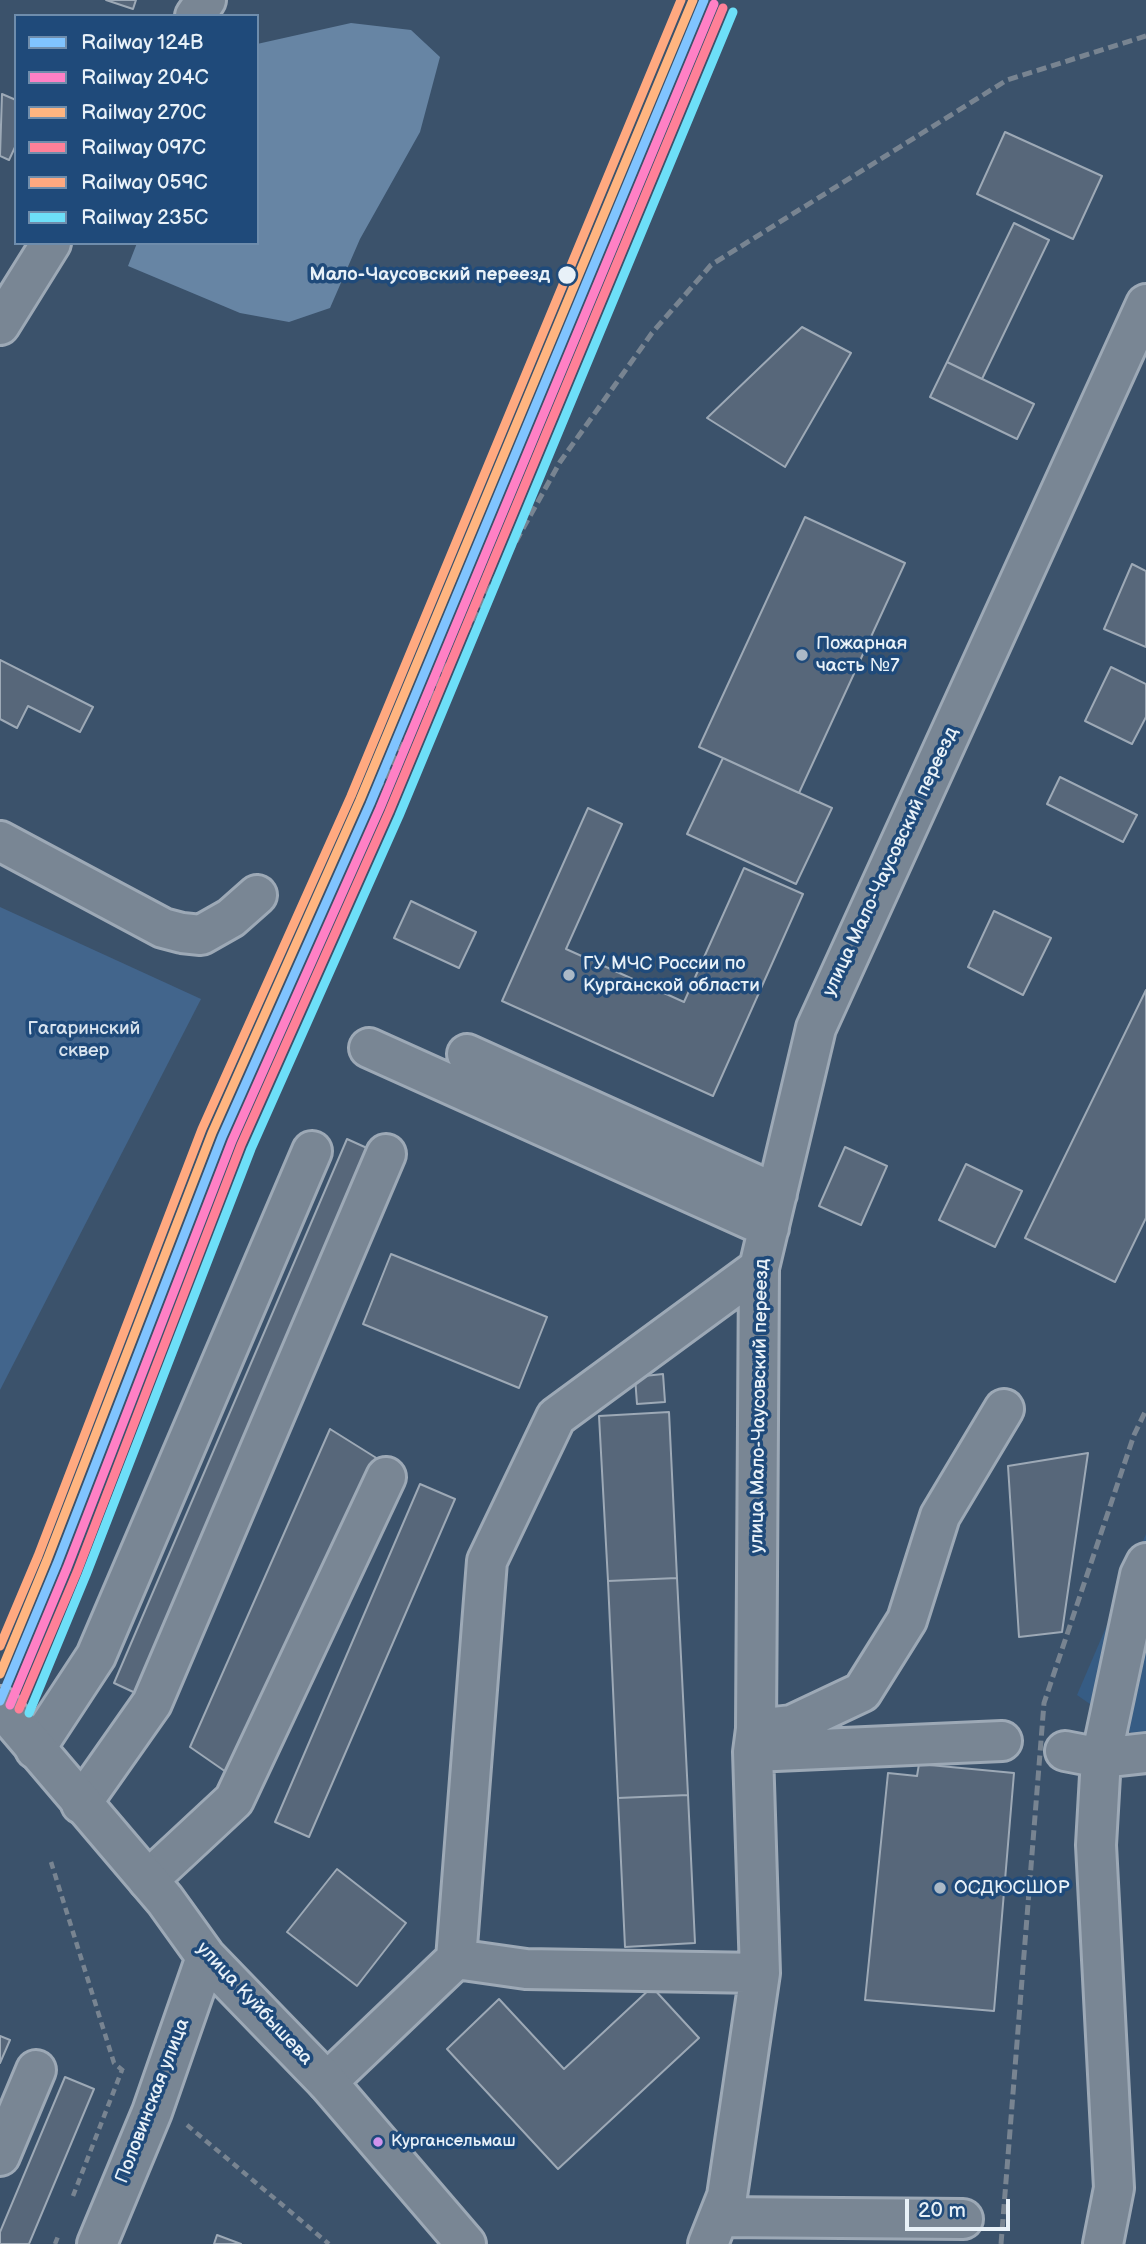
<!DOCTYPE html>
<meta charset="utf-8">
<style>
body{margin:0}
#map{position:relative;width:1146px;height:2244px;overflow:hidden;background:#3b526b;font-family:"Balsamiq Sans",sans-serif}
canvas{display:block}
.legend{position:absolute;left:14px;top:14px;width:245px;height:231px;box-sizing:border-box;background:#1f4a7a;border:2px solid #6f8dac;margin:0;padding:9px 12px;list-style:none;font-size:21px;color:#e8f1f8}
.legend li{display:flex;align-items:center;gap:14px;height:35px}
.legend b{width:35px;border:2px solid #6f8dac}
.scale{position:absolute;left:905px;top:2199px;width:105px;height:32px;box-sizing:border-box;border:4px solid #e8f1f8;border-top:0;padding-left:9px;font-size:21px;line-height:24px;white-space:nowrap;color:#e8f1f8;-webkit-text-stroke:5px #1f4a7a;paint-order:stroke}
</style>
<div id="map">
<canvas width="1146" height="2244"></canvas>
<ul class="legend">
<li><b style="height:9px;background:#80c4ff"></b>Railway 124В</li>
<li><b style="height:9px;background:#ff80c5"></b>Railway 204С</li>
<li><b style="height:9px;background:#ffb580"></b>Railway 270С</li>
<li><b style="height:9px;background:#ff8098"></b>Railway 097С</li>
<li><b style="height:9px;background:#ffa980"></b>Railway 059С</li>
<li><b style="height:9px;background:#6ddff8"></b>Railway 235С</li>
</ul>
<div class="scale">20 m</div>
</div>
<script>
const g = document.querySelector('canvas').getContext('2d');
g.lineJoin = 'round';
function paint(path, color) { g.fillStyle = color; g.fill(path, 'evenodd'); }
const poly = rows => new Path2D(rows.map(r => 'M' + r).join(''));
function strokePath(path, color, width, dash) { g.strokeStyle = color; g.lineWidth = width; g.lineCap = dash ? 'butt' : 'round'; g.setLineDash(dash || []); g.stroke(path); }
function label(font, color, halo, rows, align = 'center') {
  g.font = font + ' "Balsamiq Sans",sans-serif'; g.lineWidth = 7; g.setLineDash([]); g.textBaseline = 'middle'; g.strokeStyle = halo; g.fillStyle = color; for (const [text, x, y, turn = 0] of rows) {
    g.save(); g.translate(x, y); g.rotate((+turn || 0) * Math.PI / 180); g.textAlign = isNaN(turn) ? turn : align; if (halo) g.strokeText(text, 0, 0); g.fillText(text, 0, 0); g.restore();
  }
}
paint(poly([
 [1146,1534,1146,1743,1077,1695]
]), '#365c84');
paint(poly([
 [0,907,201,999,0,1390]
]), '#42658c');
paint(poly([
 [351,23,411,30,440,57,420,132,360,239,330,308,289,322,240,313,128,266,137,243,257,243,257,44]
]), '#6785a4');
const building = poly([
 [106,0,136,0,133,9,106,0],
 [2,94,16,100,16,145,9,160,0,156,2,94],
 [1005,132,1102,176,1073,239,977,194,1005,132],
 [1014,223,1049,240,982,379,947,362,1014,223],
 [802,327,851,353,785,467,707,418,802,327],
 [947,362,1034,404,1017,439,930,397,947,362],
 [805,517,905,563,799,793,699,747,805,517],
 [1132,564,1146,571,1146,647,1104,629,1132,564],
 [0,660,93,707,80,732,28,706,17,728,0,719,0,660],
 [1111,667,1146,684,1146,717,1132,744,1085,721,1111,667],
 [723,758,832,808,796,884,687,834,723,758],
 [1060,777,1137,815,1123,842,1047,804,1060,777],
 [588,808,622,824,566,949,684,1002,744,868,803,894,713,1096,502,1001,588,808],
 [411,901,476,932,459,968,394,938,411,901],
 [994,911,1051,938,1023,995,968,967,994,911],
 [1146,990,1146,1218,1115,1282,1025,1238,1146,990],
 [347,1139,378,1153,144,1697,114,1683,347,1139],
 [845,1147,887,1166,861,1225,819,1206,845,1147],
 [966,1164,1022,1191,995,1247,939,1220,966,1164],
 [391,1254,547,1317,519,1388,363,1324,391,1254],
 [663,1374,665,1402,637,1404,635,1377,663,1374],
 [669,1412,677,1578,608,1581,599,1416,669,1412],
 [330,1429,386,1464,239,1781,190,1747,330,1429],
 [1088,1453,1062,1632,1019,1637,1008,1466,1088,1453],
 [420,1484,455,1499,309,1837,275,1822,420,1484],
 [677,1578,688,1795,618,1798,608,1581,677,1578],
 [919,1764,1014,1773,994,2011,865,2000,888,1773,917,1776,919,1764],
 [688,1795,695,1943,625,1947,618,1798,688,1795],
 [337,1869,406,1923,357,1986,287,1932,337,1869],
 [652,1987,699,2038,558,2169,447,2049,499,1999,564,2069,652,1987],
 [0,2036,10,2040,0,2063,0,2036],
 [65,2077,94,2089,29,2244,0,2244,0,2232,65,2077],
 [217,2235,241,2244,214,2244,217,2235]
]);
paint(building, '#57677a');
strokePath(building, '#9da9b6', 2);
const minor = poly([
 [195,16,206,0],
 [0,325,51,243],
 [0,841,163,928,182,933,201,935,231,918,257,895],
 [369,1048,769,1228],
 [467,1054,777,1194],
 [1146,1563,1140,1575,1101,1758,1146,1753],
 [756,1729,792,1725,862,1692,907,1620,940,1516,1004,1409],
 [35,1749,96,1656,312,1151],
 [1065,1751,1101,1758,1096,1845,1114,2188,1103,2244],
 [753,1752,1002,1741],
 [81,1804,152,1703,386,1154],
 [148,1880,234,1800,386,1477],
 [456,1959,487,1561,556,1417,759,1268],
 [327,2082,456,1959,526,1969,760,1973],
 [0,2156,36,2070],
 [719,2217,963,2219],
 [708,2244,727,2196,760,1973,753,1752,756,1729,759,1268,816,1028,1146,304]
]);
const major = poly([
 [0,1706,165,1900,206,1957,327,2082,466,2244],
 [97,2244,152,2112,206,1957]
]);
strokePath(minor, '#9da9b6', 44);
strokePath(major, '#9da9b6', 44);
strokePath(poly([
 [51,1862,114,2063,127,2074],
 [187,2125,329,2244],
 [73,2196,122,2070],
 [55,2244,59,2234]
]), '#788491', 4.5, [7, 5]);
strokePath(minor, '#798694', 38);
strokePath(major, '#798694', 38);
strokePath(poly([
 [370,804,560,462,652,333,711,265,1007,80,1146,36],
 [1001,2244,1044,1703,1134,1435,1146,1410]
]), '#788491', 5, [10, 5]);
strokePath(poly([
 [0,1701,57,1564,222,1137,370,804,704,0]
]), '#80c4ff', 9);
strokePath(poly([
 [10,1705,67,1568,232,1141,380,808,714,4]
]), '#ff80c5', 9);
strokePath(poly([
 [0,1674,47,1560,212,1133,360,800,693,0]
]), '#ffb580', 9);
strokePath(poly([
 [19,1709,77,1572,241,1145,389,812,723,8]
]), '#ff8098', 9);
strokePath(poly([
 [0,1646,38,1556,202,1129,351,796,681,0]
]), '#ffa980', 9);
strokePath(poly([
 [29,1713,86,1575,251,1149,399,816,733,12]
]), '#6ddff8', 9);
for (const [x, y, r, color] of [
 [567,275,10,"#e8f1f8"],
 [802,655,7,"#abb9c7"],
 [569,975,7,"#abb9c7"],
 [940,1888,7,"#abb9c7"],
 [378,2142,6,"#d193ec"]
]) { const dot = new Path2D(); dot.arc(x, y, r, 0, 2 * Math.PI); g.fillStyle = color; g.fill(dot); strokePath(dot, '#1f4a7a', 2.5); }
label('17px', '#e8f1f8', '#1f4a7a', [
 ["Кургансельмаш",391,2142]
], 'left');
label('bold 19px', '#e8f1f8', '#1f4a7a', [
 ["Мало-Чаусовский переезд",550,275]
], 'right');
label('19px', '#e8f1f8', '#1f4a7a', [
 ["Пожарная",816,644],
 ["часть №7",816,666],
 ["ГУ МЧС России по",583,964],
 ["Курганской области",583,986],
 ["ОСДЮСШОР",954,1888]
], 'left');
label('19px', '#e8f1f8', '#1f4a7a', [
 ["улица Мало-Чаусовский переезд",891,862,-65],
 ["улица Мало-Чаусовский переезд",760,1406,-89],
 ["улица Куйбышева",254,2004,47],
 ["Половинская улица",153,2101,-69]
]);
label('19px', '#d8e3ee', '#1f4a7a', [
 ["Гагаринский",84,1029],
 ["сквер",84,1051]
]);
</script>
